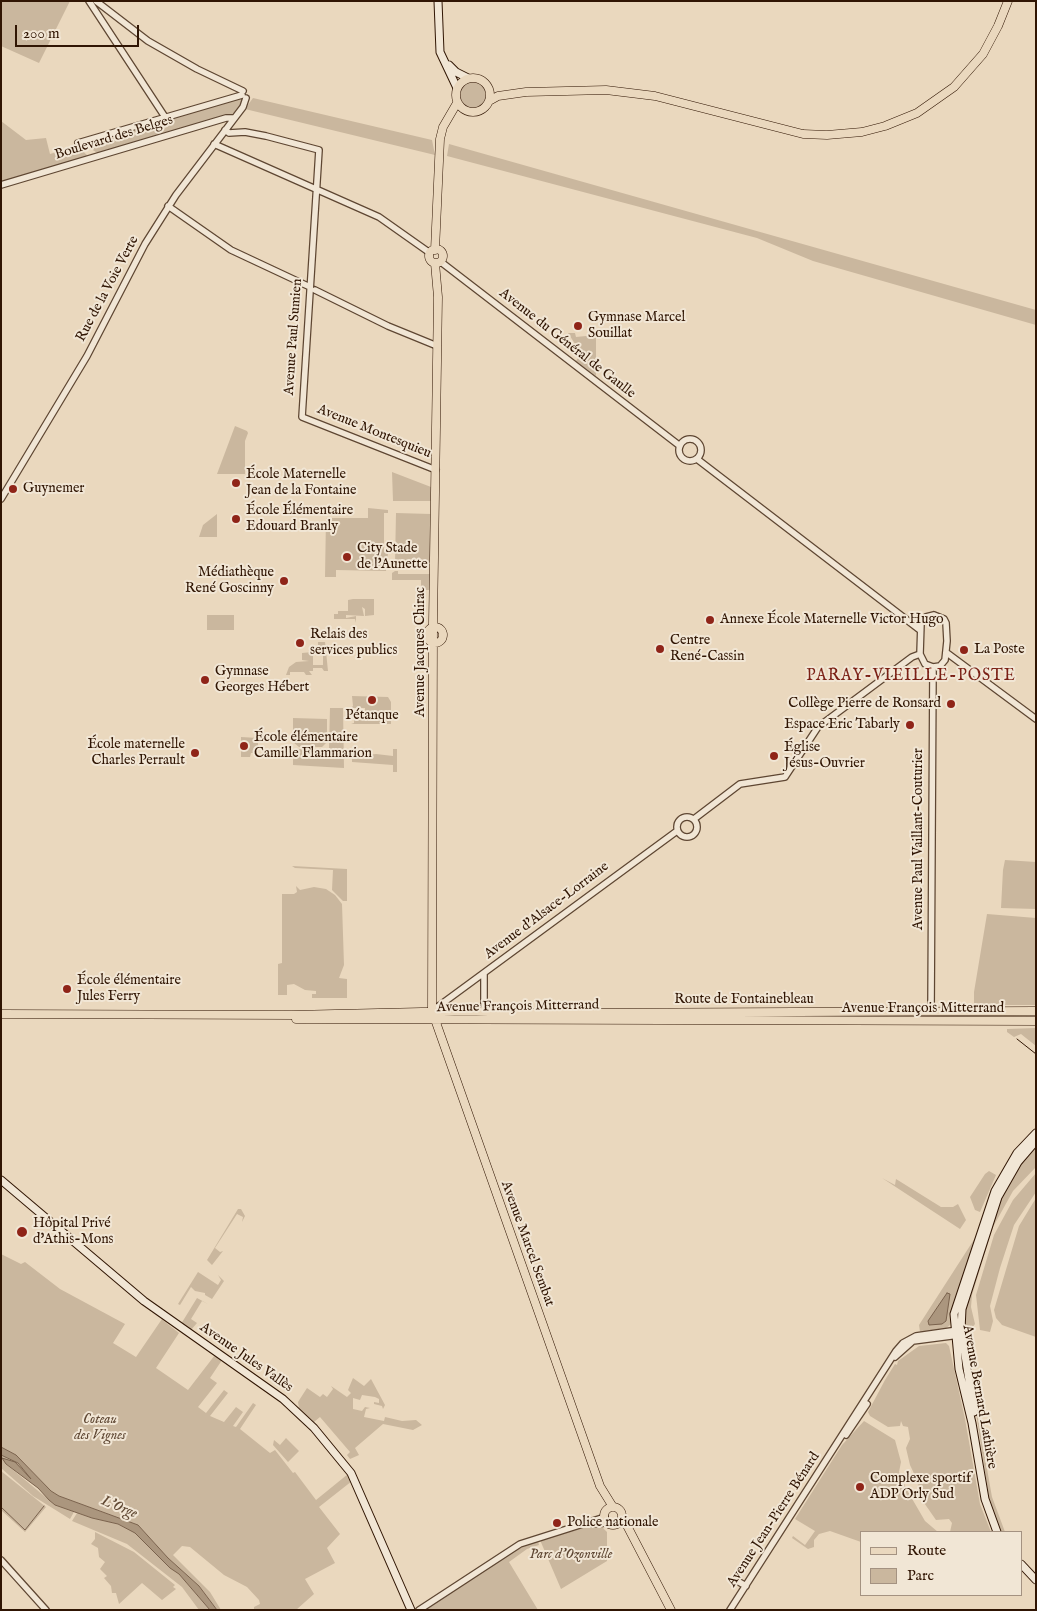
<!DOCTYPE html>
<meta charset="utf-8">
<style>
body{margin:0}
#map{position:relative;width:1037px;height:1611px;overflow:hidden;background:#ead8be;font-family:"IM FELL English",serif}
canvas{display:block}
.frame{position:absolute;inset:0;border:2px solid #301503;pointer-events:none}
.legend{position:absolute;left:860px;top:1531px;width:162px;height:65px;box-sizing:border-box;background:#f1e6d5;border:1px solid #a49281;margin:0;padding:6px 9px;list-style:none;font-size:15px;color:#301503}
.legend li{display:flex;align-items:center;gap:10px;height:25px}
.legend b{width:25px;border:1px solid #a49281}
.scale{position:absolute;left:15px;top:25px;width:124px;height:22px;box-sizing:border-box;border:2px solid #301503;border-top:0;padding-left:6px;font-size:15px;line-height:18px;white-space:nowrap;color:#301503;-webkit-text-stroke:4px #f1e6d5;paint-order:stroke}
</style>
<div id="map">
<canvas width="1037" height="1611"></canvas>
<div class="frame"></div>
<ul class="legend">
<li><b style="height:6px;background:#ead8be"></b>Route</li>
<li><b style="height:14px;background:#cab79e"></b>Parc</li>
</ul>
<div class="scale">200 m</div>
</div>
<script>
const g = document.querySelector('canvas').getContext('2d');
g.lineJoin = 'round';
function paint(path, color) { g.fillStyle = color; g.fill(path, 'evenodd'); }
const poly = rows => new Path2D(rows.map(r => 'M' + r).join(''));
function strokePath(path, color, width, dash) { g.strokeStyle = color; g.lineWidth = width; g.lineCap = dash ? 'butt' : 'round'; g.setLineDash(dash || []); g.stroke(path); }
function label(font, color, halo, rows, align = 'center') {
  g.font = font + ' "IM FELL English",serif'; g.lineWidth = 4; g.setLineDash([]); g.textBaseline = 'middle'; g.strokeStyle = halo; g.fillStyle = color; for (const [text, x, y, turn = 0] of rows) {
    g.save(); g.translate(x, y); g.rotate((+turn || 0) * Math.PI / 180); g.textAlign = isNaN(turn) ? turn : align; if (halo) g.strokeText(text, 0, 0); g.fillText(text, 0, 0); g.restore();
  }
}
paint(poly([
 [1,1,70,1,39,63,1,46],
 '459 95a15 15 0 1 1 30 0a15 15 0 1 1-30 0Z',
 [241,98,242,103,235,113,99,154,85,145],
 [253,98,432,140,435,155,245,109],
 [1,121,26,140,46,138,50,154,77,146,88,156,86,158,1,184],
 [449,144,1036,310,1036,325,813,261,757,238,447,156],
 [568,333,575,333,576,337,596,335,596,376,576,361,581,353],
 [235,426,247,431,248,433,245,441,245,474,217,474],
 [392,472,431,487,432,501,393,501],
 [368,508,388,510,388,513,384,513,384,552,388,553,386,571,336,570,336,577,325,577,326,518,368,518],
 [396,513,431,514,430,563,395,563],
 [217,514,217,537,199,537,203,525],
 [395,571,398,571,398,574,430,574,430,590,421,590,421,580,392,580,392,573],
 [353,599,374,599,374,615,365,616,365,609,362,607,364,616,346,615,346,618,356,616,356,623,355,619,334,619,334,614,338,614,338,611,348,611,348,600],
 [207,615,234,615,234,630,207,630],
 [318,642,325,642,328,671,324,671,322,668,313,668,313,671,309,671,312,675,306,675,304,672,290,672,290,675,286,675,289,667,296,662,309,661,302,660,302,653,313,652,313,665,323,665,323,655,318,653],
 [352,696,388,697,391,702,391,724,351,724,354,723,354,714,351,712,365,712,365,708,351,708,353,706],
 [330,708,343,708,344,768,293,765,293,749,329,749],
 [293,718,327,719,327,742,322,747,299,747,293,742],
 [241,737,258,738,258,753,251,753,250,757,241,757],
 [393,749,397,749,397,772,393,772,393,765,352,762,352,757,376,754,393,756],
 [1005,860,1036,862,1036,909,1001,908,1003,870],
 [292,866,347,869,347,901,343,901,332,890,333,870,295,868],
 [296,886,300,890,314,887,326,889,335,895,342,904,344,965,339,978,347,979,347,998,312,998,312,994,316,994,316,991,305,990,294,984,287,985,287,995,278,995,278,964,282,963,282,894,294,894,297,892],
 [987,914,1036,918,1036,1005,974,1005,974,992],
 [1036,1028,1036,1046,1021,1034,1014,1037,1007,1032,1007,1029],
 [1036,1143,1036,1167,1013,1191,993,1227,972,1295,971,1307,975,1324,972,1328,969,1329,964,1326,964,1313,998,1204,1013,1173],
 [989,1171,996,1175,980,1212,975,1210,970,1197,985,1174],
 [1036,1173,1036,1192,1014,1225,1000,1268,990,1306,993,1321,990,1332,980,1330,976,1295,994,1235,1013,1200],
 [882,1178,895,1185,896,1179,941,1207,953,1207,958,1204,966,1220,960,1229],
 [997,1181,955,1298,950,1325,945,1329,920,1332,919,1325,975,1238],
 [1036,1198,1036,1337,1002,1325,996,1318,994,1310,1019,1226],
 [238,1209,241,1209,245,1216,242,1222,243,1217,237,1214,215,1248,220,1252,223,1251,212,1265,207,1260],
 [1,1254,21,1264,25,1262,60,1289,125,1324,113,1343,136,1357,162,1319,164,1321,179,1333,156,1368,188,1390,215,1355,222,1360,210,1378,217,1383,198,1407,206,1413,224,1390,228,1393,210,1416,224,1422,236,1407,243,1412,233,1426,236,1427,253,1403,256,1405,240,1429,270,1453,275,1450,293,1473,295,1472,316,1500,348,1474,352,1481,319,1507,340,1534,327,1548,335,1563,305,1579,314,1594,296,1610,254,1610,254,1607,260,1604,259,1600,247,1587,224,1575,190,1547,182,1546,173,1555,210,1592,221,1610,217,1610,199,1586,168,1558,138,1525,59,1496,51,1491,16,1455,1,1447],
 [198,1272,218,1285,221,1280,218,1275,224,1281,212,1299,205,1295,205,1293,195,1291,191,1287,180,1305,178,1304],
 [197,1298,208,1304,202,1301,191,1319,197,1323,191,1330,181,1324],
 [946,1343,949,1346,965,1419,980,1504,991,1532,950,1532,952,1523,949,1519,936,1520,920,1497,918,1482,910,1465,906,1448,910,1439,908,1427,903,1426,901,1421,900,1426,888,1427,870,1416,868,1412,885,1380,895,1364,897,1365,898,1361,919,1346],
 [971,1347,972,1376,974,1376,976,1385,978,1418,992,1497,1005,1532,1002,1532,999,1527,989,1498,966,1348],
 [353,1378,364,1386,371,1379,385,1405,383,1409,382,1406,374,1404,374,1402,379,1403,379,1399,375,1397,362,1395,360,1400,353,1398,353,1409,362,1411,365,1407,370,1408,366,1409,364,1417,384,1421,385,1417,402,1421,416,1420,422,1425,413,1430,383,1424,355,1448,359,1455,350,1459,347,1455,350,1452,320,1417,314,1422,299,1408,298,1402,307,1388,320,1397,323,1394,327,1397,333,1389,331,1386,347,1397,351,1393,348,1390],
 [864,1421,895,1440,901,1462,899,1472,907,1490,925,1521,938,1532,861,1532,861,1542,830,1531,819,1534,814,1540,814,1547,808,1549,792,1538,793,1536,805,1545,815,1531,795,1519,842,1445],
 [286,1438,299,1451,288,1462,273,1445,274,1440,280,1445],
 [1,1455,18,1463,32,1480,15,1462,6,1464,55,1505,92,1518,118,1524,135,1533,179,1574,210,1610,199,1610,182,1587,127,1544,72,1521,77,1513,74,1512,70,1519,33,1496,1,1468],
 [1,1471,46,1507,25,1532,1,1510],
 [591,1526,601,1526,607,1532,607,1561,561,1589,540,1540],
 [95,1532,134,1552,175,1585,173,1587,176,1589,162,1600,142,1583,119,1604,116,1593,112,1593,111,1586,104,1578,107,1576,100,1569,105,1562,99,1557,98,1548,91,1544,95,1539],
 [538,1541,539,1545,527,1549,509,1562,538,1610,425,1610,514,1551]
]), '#cab79e');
const water = poly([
 [947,1293,950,1294,946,1321,942,1324,929,1325,928,1321,947,1293],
 [1,1447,16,1455,51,1491,59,1496,138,1525,168,1558,199,1586,217,1610,210,1610,179,1574,170,1568,135,1533,118,1524,92,1518,55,1505,49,1500,38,1488,6,1464,2,1458,15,1462,31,1479,18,1463,1,1455,1,1447]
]);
paint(water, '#ab967e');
strokePath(water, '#7a624d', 1);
strokePath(poly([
 [1,1507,25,1530,44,1506]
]), '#7a624d', 1);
const tertiary = poly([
 [89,1,165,117],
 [96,1,148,41,197,69,243,91],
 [225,130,229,133,245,132,266,136,319,150,302,417,436,470],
 [78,143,242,95],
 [214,144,379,217,430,253],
 [1,185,226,118,234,118],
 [168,206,231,250,310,287],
 [441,262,680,446],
 [315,290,388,326,437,346],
 '679 450a11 11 0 1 1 22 0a11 11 0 1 1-22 0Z',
 [697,459,920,630],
 [1,499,87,356,145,244,176,195,243,107,246,98],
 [934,615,944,619,946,623,947,641,945,660,940,666,933,667,925,664,920,654,921,623,926,617,934,615],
 [947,653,1036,719],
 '677 827a10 10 0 1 1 20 0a10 10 0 1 1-20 0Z',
 [694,819,740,784,785,777,818,727,912,657,920,654],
 [432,1011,677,831],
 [484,1011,484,974],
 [931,1011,933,667],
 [895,1357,913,1341,959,1335],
 [846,1435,867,1404],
 [589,1524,608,1523],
 [1,1560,46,1610],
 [739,1582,746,1586],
 [419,1610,520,1544,605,1517],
 [730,1610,896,1351,903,1343,916,1336,958,1330]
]);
const secondary = poly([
 [438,1,440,52,457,88],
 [449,65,456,72,468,78],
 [1,1180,144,1301,283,1399,314,1428,351,1473,411,1610],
 [974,1412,961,1330,962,1309,998,1197,1018,1162,1036,1141],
 [997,1532,985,1499,972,1423,959,1369,954,1314,995,1191,1017,1153,1036,1133],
 [1021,1564,1036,1580]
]);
const primary = poly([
 '456 95a17 17 0 1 1 34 0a17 17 0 1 1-34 0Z',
 [489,101,498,96,526,92,606,90,655,96,803,134,827,135,862,132,885,126,917,113,954,87,983,54,998,26,1008,1],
 '429 256a7 7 0 1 1 14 0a7 7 0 1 1-14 0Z',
 [435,250,440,139,443,127,457,103],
 [435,263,438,297,433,623,432,1011,600,1486,613,1507],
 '427 635a8 8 0 1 1 16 0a8 8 0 1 1-16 0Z',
 [1,1014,292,1015,465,1011,557,1013,1036,1011],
 [296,1019,1036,1021],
 '604 1516a9 9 0 1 1 18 0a9 9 0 1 1-18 0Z',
 [622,1516,671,1610]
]);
strokePath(tertiary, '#5e4632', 8);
strokePath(secondary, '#301503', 9);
strokePath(primary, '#301503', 9);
strokePath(tertiary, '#f1e6d5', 5.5);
strokePath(secondary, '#f1e6d5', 7);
strokePath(primary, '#ead8be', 8);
strokePath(poly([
 [1017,1039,1036,1054]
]), '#301503', 1);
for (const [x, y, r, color] of [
 [578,326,5,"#8f2418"],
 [236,483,5,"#8f2418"],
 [13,489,5,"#8f2418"],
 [236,519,5,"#8f2418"],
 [347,557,5,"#8f2418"],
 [284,581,5,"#8f2418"],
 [710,620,5,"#8f2418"],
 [300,643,5,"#8f2418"],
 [660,649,5,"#8f2418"],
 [964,650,5,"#8f2418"],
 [205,680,5,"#8f2418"],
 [372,700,5,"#8f2418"],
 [951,704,5,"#8f2418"],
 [910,725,5,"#8f2418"],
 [244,746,5,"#8f2418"],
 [195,753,5,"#8f2418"],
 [774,756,5,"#8f2418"],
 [67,989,5,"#8f2418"],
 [22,1232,6,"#8f2418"],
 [860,1487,5,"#8f2418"],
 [557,1523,5,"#8f2418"]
]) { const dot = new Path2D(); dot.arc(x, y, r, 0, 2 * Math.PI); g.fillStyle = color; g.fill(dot); strokePath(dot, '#f1e6d5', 2); }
label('14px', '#301503', '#f1e6d5', [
 ["Boulevard des Belges",114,138,-17],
 ["Rue de la Voie Verte",108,289,-62],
 ["Avenue Paul Sumien",294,337,-86],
 ["Avenue du Général de Gaulle",567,344,38],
 ["Avenue Montesquieu",374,432,22],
 ["Avenue Jacques Chirac",421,652,-90],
 ["Avenue Paul Vaillant-Couturier",919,839,-90],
 ["Avenue d'Alsace-Lorraine",547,911,-37],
 ["Route de Fontainebleau",744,1000],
 ["Avenue François Mitterrand",518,1007,-1],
 ["Avenue François Mitterrand",923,1009],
 ["Avenue Marcel Sembat",527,1244,70],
 ["Avenue Jules Vallès",246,1358,35],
 ["Avenue Bernard Lathière",979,1397,80],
 ["Avenue Jean-Pierre Bénard",774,1520,-57]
]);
label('14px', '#301503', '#f1e6d5', [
 ["Gymnase Marcel",588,318],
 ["Souillat",588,334],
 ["École Maternelle",246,475],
 ["Jean de la Fontaine",246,491],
 ["Guynemer",23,489],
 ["École Élémentaire",246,511],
 ["Edouard Branly",246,527],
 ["City Stade",357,549],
 ["de l'Aunette",357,565],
 ["Médiathèque",274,573,"right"],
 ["René Goscinny",274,589,"right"],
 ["Annexe École Maternelle Victor Hugo",720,620],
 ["Relais des",310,635],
 ["services publics",310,651],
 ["Centre",670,641],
 ["René-Cassin",670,657],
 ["La Poste",974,650],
 ["Gymnase",215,672],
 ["Georges Hébert",215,688],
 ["Collège Pierre de Ronsard",941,704,"right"],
 ["Pétanque",372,716,"center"],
 ["Espace Eric Tabarly",900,725,"right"],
 ["École élémentaire",254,738],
 ["Camille Flammarion",254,754],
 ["École maternelle",185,745,"right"],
 ["Charles Perrault",185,761,"right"],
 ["Église",784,748],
 ["Jésus-Ouvrier",784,764],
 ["École élémentaire",77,981],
 ["Jules Ferry",77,997],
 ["Hôpital Privé",33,1224],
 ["d'Athis-Mons",33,1240],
 ["Complexe sportif",870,1479],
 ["ADP Orly Sud",870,1495],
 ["Police nationale",567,1523]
], 'left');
label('italic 14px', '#5e4632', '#f1e6d5', [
 ["Coteau",100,1420],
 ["des Vignes",100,1436],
 ["Parc d'Ozonville",571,1555]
]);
label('italic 15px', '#614934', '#f1e6d5', [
 ["L'Orge",119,1508,22]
]);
g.letterSpacing = '1px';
label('16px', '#7a1f14', '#f1e6d5', [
 ["PARAY-VIEILLE-POSTE",911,677]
]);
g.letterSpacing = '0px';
</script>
